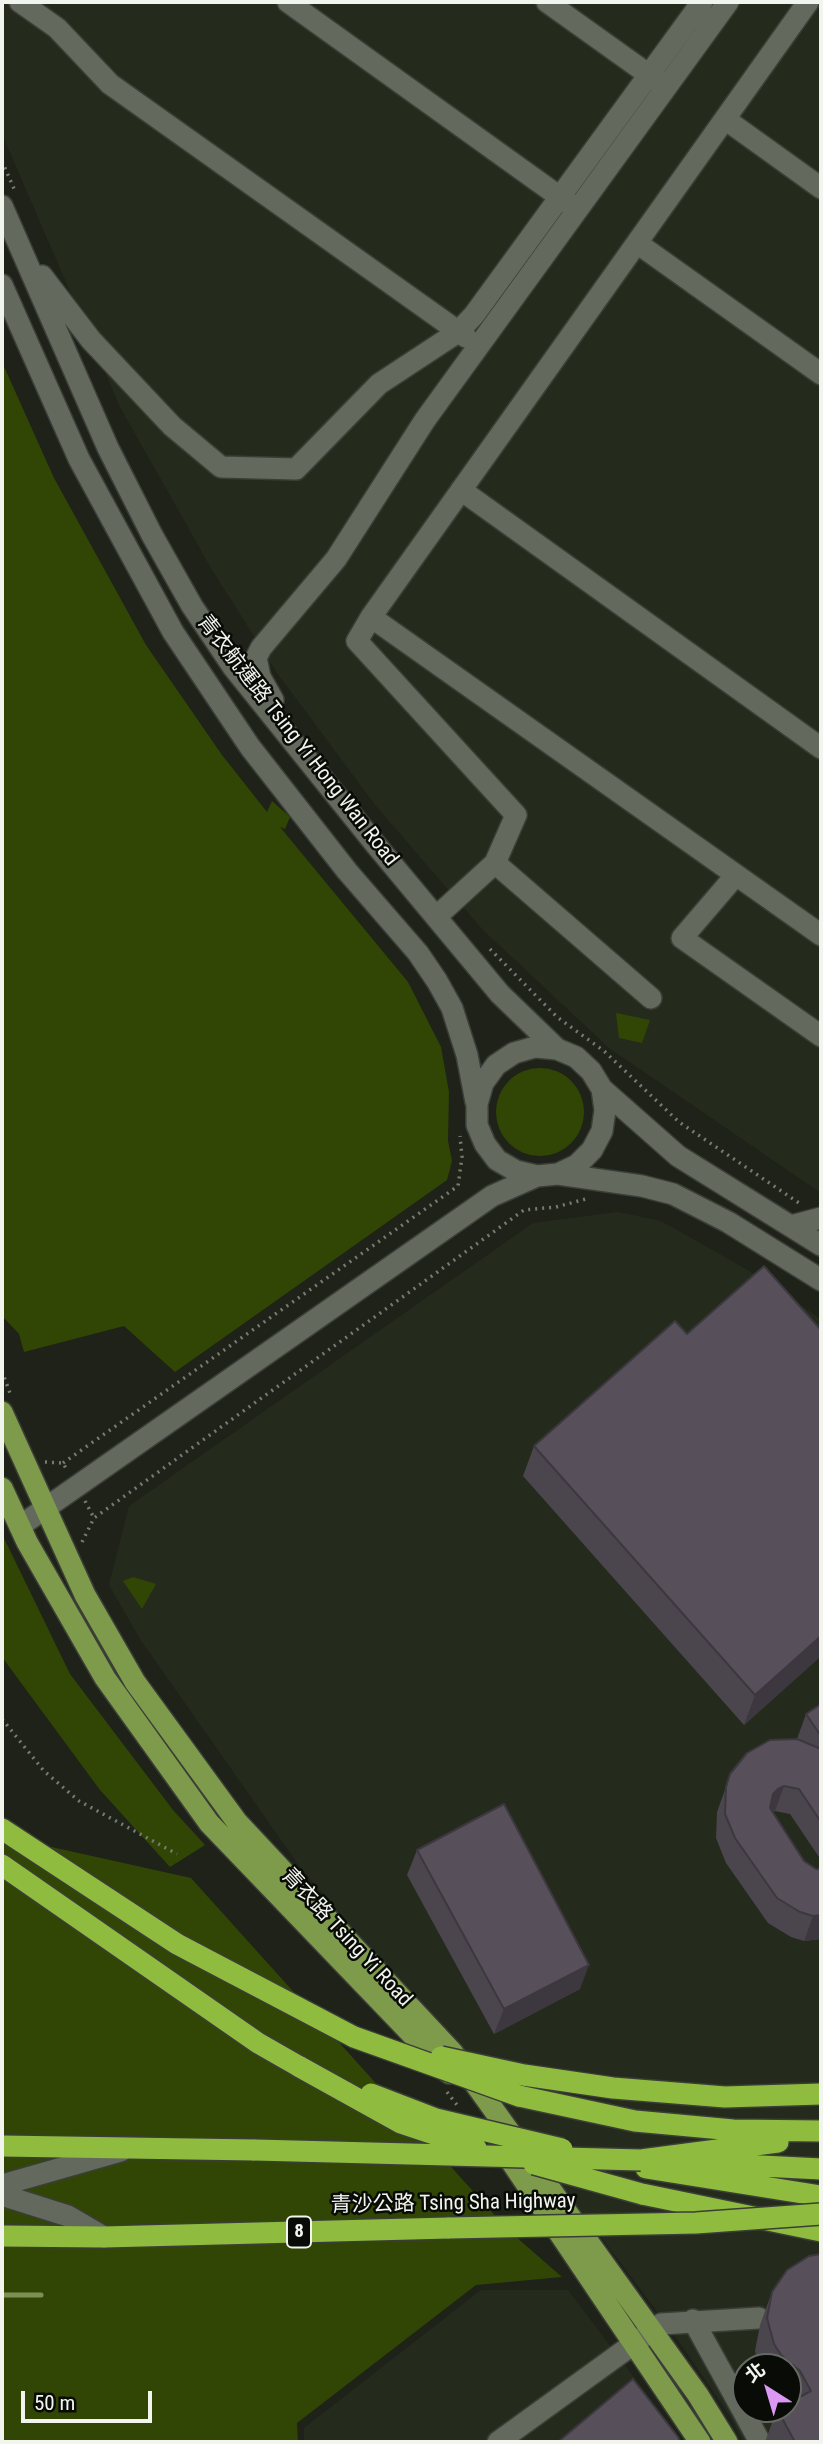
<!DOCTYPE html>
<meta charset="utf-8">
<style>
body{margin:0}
#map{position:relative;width:823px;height:2444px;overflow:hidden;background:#1e2218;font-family:"Roboto Condensed","Noto Sans TC",sans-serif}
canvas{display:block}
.frame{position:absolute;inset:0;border:4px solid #f2f5ee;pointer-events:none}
.north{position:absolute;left:732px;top:2353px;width:70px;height:70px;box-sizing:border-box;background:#090b07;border:2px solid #666963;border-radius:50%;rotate:323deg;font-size:19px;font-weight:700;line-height:28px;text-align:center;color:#f2f5ee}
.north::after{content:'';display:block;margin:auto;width:24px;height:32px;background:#dc99f4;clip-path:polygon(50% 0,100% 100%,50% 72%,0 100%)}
.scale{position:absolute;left:21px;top:2391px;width:131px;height:32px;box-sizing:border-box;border:4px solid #f2f5ee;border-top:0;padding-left:9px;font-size:21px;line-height:24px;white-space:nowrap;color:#f2f5ee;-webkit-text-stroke:5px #090b07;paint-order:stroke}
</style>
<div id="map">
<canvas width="823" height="2444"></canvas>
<div class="frame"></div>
<div class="north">北</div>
<div class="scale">50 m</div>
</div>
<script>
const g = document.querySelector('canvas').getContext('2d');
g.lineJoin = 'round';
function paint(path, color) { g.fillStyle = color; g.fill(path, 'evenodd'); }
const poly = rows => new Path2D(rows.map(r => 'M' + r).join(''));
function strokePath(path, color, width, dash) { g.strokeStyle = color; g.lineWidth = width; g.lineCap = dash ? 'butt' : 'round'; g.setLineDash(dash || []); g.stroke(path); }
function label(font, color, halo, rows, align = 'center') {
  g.font = font + ' "Roboto Condensed","Noto Sans TC",sans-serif'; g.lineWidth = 5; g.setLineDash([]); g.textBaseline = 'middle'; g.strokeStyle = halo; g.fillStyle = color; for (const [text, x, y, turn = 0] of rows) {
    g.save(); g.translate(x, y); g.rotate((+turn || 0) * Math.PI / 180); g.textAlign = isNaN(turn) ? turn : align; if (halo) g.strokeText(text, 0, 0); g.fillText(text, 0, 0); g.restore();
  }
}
paint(poly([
 [2,2,821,2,821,1193,609,1048,483,930,376,806,277,673,211,568,120,407,2,134],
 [618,1212,661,1221,746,1269,821,1319,821,2442,743,2442,730,2416,669,2327,489,2089,300,1867,140,1639,109,1585,129,1506,533,1223],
 [746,2367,788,2367,788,2409,746,2409],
 [481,2290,568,2290,683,2442,304,2442,304,2428]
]), '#252b1c');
paint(poly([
 [2,362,54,478,146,645,222,755,267,812,272,801,290,817,285,829,280,827,408,982,441,1047,449,1092,448,1141,452,1161,447,1180,175,1372,124,1326,24,1352,19,1334,2,1316],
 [616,1013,650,1020,642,1043,619,1038],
 '496 1112a44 44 0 1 1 88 0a44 44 0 1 1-88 0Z',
 [2,1534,70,1674,173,1810,205,1845,170,1867,100,1790,2,1657],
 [133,1577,156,1584,142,1609,123,1581],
 [2,1836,191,1878,507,2229,562,2277,476,2285,297,2423,298,2442,2,2442]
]), '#314605');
strokePath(poly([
 [2,2295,41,2295]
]), '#7c9056', 5);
const minor = poly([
 [20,2,57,28,110,84,466,337],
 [288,2,571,205],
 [547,2,659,82],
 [808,2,371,617,821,935],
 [725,119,821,188],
 [2,206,108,448,152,535,192,606,233,667,376,845,500,994,557,1049],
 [637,243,821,374],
 [42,276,91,340,172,426,221,467,296,469,379,384,458,332,474,315,702,2],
 [2,285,79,459,173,632,250,747,347,871,418,953,437,981,452,1008,467,1055,476,1102],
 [461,490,821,748],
 [371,617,357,641,516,815,495,863],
 [273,700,260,677,256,658,261,648,336,559,425,420,728,2],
 [736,875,682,938,821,1036],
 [436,917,495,863,651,998],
 [602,1089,678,1156,821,1245],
 [558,1174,642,1186,673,1194,728,1222,821,1280],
 [791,1226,821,1218],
 [20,1526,492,1196,537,1176,558,1174,577,1165,592,1150,602,1131,605,1110,602,1089,591,1071,576,1057,557,1049,535,1047,514,1053,496,1065,483,1083,477,1104,477,1125,485,1144,497,1160,516,1171,537,1176],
 [2,2185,121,2151],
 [2,2195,68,2216,104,2237],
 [693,2320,760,2442],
 [498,2442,661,2324,759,2318]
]);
const major = poly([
 [2,1412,85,1595,135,1682,237,1822,453,2053,698,2395,727,2442],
 [2,1488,27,1542,105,1678,209,1823,449,2073],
 [500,2145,700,2442]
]);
const highway = poly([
 [2,1829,177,1944,354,2037],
 [2,1865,258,2043,300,2067],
 [524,2075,613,2088,725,2097,821,2094],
 [519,2096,635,2121,733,2130,821,2131],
 [2,2146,255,2150],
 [641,2160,778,2142],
 [682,2162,821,2169],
 [646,2168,821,2196],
 [642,2194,821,2231],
 [2,2236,104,2237,449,2228]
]);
strokePath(minor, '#3b3e37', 24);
strokePath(major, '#3b3e37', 24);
strokePath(highway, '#3b3e37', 24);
strokePath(poly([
 [2,161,15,191],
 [490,949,557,1017,604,1051,679,1122,802,1205],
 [2,1371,11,1396],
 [45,1462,63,1463,67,1470],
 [63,1463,458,1186,462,1157,460,1136],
 [85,1501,94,1518],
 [82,1542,94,1518,524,1210,556,1207,586,1199],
 [2,1719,44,1771,79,1801,177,1854],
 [447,2092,457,2105]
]), '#777b72', 3.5, [2, 5]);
strokePath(minor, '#64695e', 21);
strokePath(major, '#7e9b4b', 21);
strokePath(highway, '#8fbc3e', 21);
const highwayBridge = poly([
 [354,2037,519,2096],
 [441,2057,524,2075],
 [300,2067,401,2123,476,2148],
 [371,2094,436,2119,562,2149],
 [255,2150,641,2160],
 [534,2164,642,2194],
 [449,2228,696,2223,821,2214]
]);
strokePath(highwayBridge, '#3b3e37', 24, []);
strokePath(highwayBridge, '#8fbc3e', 21);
paint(poly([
 [821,1330,821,1656,744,1725,523,1476,534,1446,687,1334],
 [821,1704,821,1860,790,1814,775,1811,772,1812,804,1861,816,1869,821,1869,821,1939,804,1941,791,1937,768,1923,726,1863,716,1838,717,1812,726,1787,797,1739,806,1714],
 [417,1850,580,1989,494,2034,407,1875],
 [787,2270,821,2442,765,2442,777,2409,788,2409,788,2367,759,2367,755,2351,760,2325,772,2292]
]), '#4b454d');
paint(poly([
 [821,1636,821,1656,744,1725,755,1695],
 [784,1786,775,1811,769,1814,773,1794,778,1789],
 [821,1915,821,1939,804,1941,813,1916],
 [589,1965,580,1989,494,2034,504,2009]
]), '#3d383f');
const building = poly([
 [764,1266,821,1330,821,1636,755,1695,534,1446,675,1321,687,1334,764,1266],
 [821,1704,821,1736,806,1714,821,1704],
 [797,1739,821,1749,821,1822,799,1789,784,1786,778,1789,773,1794,770,1808,804,1861,816,1869,821,1869,821,1915,813,1916,800,1912,777,1898,735,1838,725,1814,726,1787,730,1774,747,1753,770,1740,797,1739],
 [504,1804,589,1965,504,2009,417,1850,504,1804],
 [821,2254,821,2442,795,2442,777,2409,788,2409,788,2403,811,2391,800,2371,781,2355,774,2344,767,2318,772,2292,787,2270,809,2256,821,2254],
 [633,2379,678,2437,680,2442,558,2442,633,2379]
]);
paint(building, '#57505a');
strokePath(building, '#3d383f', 2);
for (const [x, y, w] of [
 [299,2232,24]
]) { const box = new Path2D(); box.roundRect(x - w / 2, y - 15.5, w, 31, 5); g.fillStyle = '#090b07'; g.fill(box); strokePath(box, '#f2f5ee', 2); }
label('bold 19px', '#f2f5ee', null, [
 ["8",299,2232]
]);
label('21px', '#f2f5ee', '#090b07', [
 ["青衣航運路 Tsing Yi Hong Wan Road",297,741,52],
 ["青衣路 Tsing Yi Road",346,1938,47],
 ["青沙公路 Tsing Sha Highway",453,2204,-1]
]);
</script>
